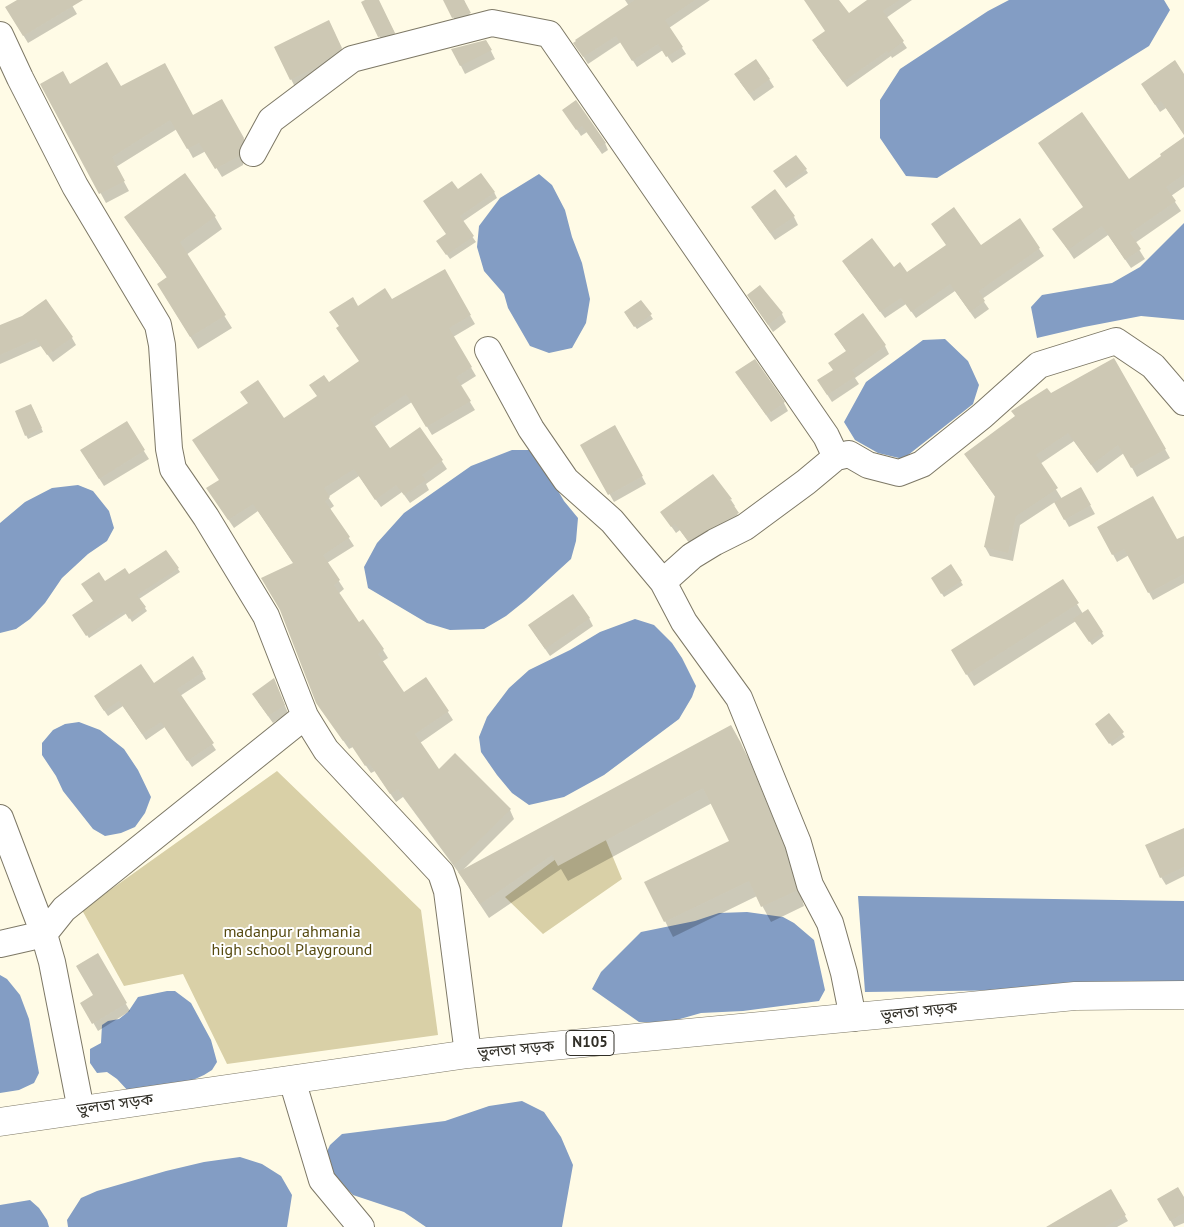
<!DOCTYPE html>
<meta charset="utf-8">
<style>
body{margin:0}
canvas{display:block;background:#fffbe6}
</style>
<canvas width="1184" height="1227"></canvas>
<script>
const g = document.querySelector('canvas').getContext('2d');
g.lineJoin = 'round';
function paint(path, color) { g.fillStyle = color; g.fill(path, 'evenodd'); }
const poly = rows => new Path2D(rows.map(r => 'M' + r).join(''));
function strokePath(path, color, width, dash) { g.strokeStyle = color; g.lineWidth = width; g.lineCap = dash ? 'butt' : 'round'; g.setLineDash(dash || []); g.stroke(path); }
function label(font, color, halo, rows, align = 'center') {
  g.font = font + ' "PT Sans","Noto Sans Bengali",sans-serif'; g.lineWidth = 4; g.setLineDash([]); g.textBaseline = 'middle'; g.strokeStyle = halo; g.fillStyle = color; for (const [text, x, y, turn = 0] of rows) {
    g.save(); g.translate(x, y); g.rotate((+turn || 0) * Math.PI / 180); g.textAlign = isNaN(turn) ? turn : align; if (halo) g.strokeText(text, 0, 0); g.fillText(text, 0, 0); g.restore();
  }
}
paint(poly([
 [277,771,421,910,438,1035,227,1064,183,974,124,986,82,910],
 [600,826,622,879,543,934,505,897]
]), '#d9d0a7');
paint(poly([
 [1009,0,1164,0,1170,10,1149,46,937,178,906,176,880,138,880,100,900,69,988,11],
 [539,174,552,185,565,210,572,237,582,263,590,299,586,323,572,348,549,353,530,346,508,308,504,294,484,271,477,247,479,226,500,198],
 [1184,223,1184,320,1141,316,1084,327,1037,338,1031,307,1042,295,1112,283,1140,267],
 [945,339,968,361,979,385,973,404,903,459,878,453,855,440,844,422,866,382,923,340],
 [512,450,530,450,547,472,564,501,578,518,576,541,571,559,526,600,506,616,484,629,450,630,427,623,368,588,364,567,377,543,404,513,471,466],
 [78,485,93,491,109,511,114,528,107,541,88,554,62,578,45,603,30,619,16,629,0,633,0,523,25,502,52,488],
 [635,619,654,625,672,643,682,658,696,686,692,697,679,719,604,775,564,797,529,805,512,793,497,775,481,752,479,737,487,717,509,688,529,670,570,650,600,632],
 [79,722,100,730,124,749,138,770,151,797,145,813,135,827,121,833,105,836,93,829,63,791,56,776,42,755,42,743,53,730,65,724],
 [858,896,1184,901,1184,988,865,992],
 [747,912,783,917,794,923,814,940,825,990,819,1001,743,1011,701,1013,666,1023,639,1022,592,989,601,972,641,932,695,921,719,913],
 [0,975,7,979,20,995,29,1019,39,1073,34,1083,19,1090,0,1093],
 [167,991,175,991,191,1003,211,1040,217,1062,212,1070,204,1075,164,1093,130,1093,117,1079,107,1072,97,1073,90,1063,90,1049,101,1043,102,1025,108,1021,119,1019,128,1012,138,997],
 [522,1101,544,1112,561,1137,573,1165,562,1227,426,1227,404,1212,353,1195,333,1174,324,1158,330,1145,342,1134,445,1121,489,1106],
 [240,1157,262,1164,281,1176,292,1195,287,1227,68,1227,67,1220,81,1198,97,1191,166,1171,204,1162],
 [30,1200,39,1208,47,1220,49,1227,0,1227,0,1205]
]), '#839dc4');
paint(poly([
 [20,0,69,0,77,14,28,43,7,8],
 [368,0,378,0,396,36,381,40],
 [446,0,464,0,471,17,455,21],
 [625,0,710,0,669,28,686,54,672,63,663,50,637,67,621,42,588,64,579,50,629,6],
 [810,0,838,0,848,15,870,0,912,0,886,18,907,48,892,58,891,56,847,87,817,47,827,31],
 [333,30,345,56,295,87,291,79],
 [490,49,495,59,465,74,453,50],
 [1184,76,1184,134,1166,108,1160,112,1147,92],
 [769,79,774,87,754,101,740,82],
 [41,84,120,88,193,116,221,100,249,148,244,156,243,165,222,177,206,151,193,158,177,129,116,167,129,191,106,203],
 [564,110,605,143,608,150,602,154,587,132,581,136],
 [1184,149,1184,187,1171,196,1181,211,1135,243,1145,259,1131,268,1108,235,1074,259,1060,238,1129,181],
 [806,170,808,173,786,188,777,175],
 [458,191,494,192,497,198,462,222,476,242,450,259,441,246,447,235],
 [757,215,794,217,798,225,775,240],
 [125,217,215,217,222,229,186,255,232,328,198,349,165,296,168,279],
 [1019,220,1044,256,982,299,989,309,975,319,955,291,916,318,906,304,885,318,848,269,893,269,907,274,947,246,981,247],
 [444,271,475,324,453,337,476,376,460,386,475,410,432,435,412,402,374,427,390,449,420,428,447,469,426,484,429,490,410,503,402,492,381,507,359,476,328,497,334,506,330,509,354,546,327,563,344,589,338,594,359,624,363,621,383,650,388,658,382,662,403,694,426,678,453,720,420,743,439,771,510,810,514,819,462,871,731,726,749,759,792,864,804,906,771,922,757,896,673,937,646,883,731,842,712,803,568,881,561,869,489,918,459,873,403,797,396,802,375,771,371,773,353,747,349,749,323,711,294,564,258,511,234,528,213,497,220,480,284,420,318,397,329,383,360,362,358,308,392,300],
 [641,301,653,319,637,329,627,316],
 [753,303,782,314,786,322,773,332],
 [0,327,72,338,76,345,53,362,41,346,0,364],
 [835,335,885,346,889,354,855,378,859,384,832,402,823,388,847,352],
 [1114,360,1170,458,1137,477,1124,453,1097,473,1074,441,1040,464,1062,499,1081,489,1095,514,1069,527,1055,502,1020,525,1013,561,990,556,985,547,996,498,965,454,1050,395],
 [742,381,784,403,788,411,771,422],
 [33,409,43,432,28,439,26,435],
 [126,423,149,459,104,486,86,458],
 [615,427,646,484,614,502,582,445],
 [731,500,735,506,733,507,741,520,692,547,680,530,676,533,666,519],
 [1099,528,1177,541,1184,537,1184,583,1153,600,1129,555,1117,562],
 [166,551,180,572,139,599,147,611,132,622,127,613,89,638,74,615,94,601,105,583,128,576],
 [951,566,963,585,944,597,932,578],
 [1063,581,1083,614,1088,611,1104,636,1092,645,1076,621,974,686,960,663],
 [589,618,593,626,550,656,534,633],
 [202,672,206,679,180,696,216,750,192,767,165,727,146,740,123,706,108,716,99,703,154,684],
 [274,680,288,713,273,723,258,702],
 [1109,715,1125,737,1112,746,1099,728],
 [1184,829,1184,876,1166,885,1161,877],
 [97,955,130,1011,98,1031,82,1003,95,996],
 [1110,1191,1128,1221,1117,1227,1051,1227],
 [1159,1200,1184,1200,1184,1223,1174,1227]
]), '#0003');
paint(poly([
 [17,0,83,0,23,36,5,7],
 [365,0,379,0,395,33,378,37,361,2],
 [443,0,464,0,471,13,452,18],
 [635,0,695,0,665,20,683,47,666,57,658,44,632,61,616,36,583,57,573,43,576,41,575,40],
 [804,0,839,0,849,13,867,0,899,0,883,11,904,41,888,53,887,51,843,82,812,40,825,31],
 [329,20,342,48,316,67,290,80,274,47],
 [486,40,492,50,460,66,451,49],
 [756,59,770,79,749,94,734,74],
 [1175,60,1184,74,1184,135,1161,101,1155,105,1141,84],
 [107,62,121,86,165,63,193,115,222,99,244,138,240,146,239,156,215,169,199,143,187,149,170,120,112,157,125,181,99,194,40,84,63,71,70,84],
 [576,100,606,143,598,148,582,126,576,130,562,110],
 [1082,112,1129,179,1161,156,1160,154,1184,137,1184,174,1166,187,1176,201,1130,233,1141,249,1125,260,1102,226,1068,250,1052,229,1083,207,1038,143],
 [796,155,807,169,784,185,773,171],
 [185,173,216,216,180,242,226,315,190,337,157,284,167,277,124,217],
 [481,173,495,192,460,216,474,236,446,255,436,241,446,234,423,201,452,181,458,189],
 [775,189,795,216,770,233,751,207],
 [954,207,981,245,1020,218,1040,248,979,291,985,301,970,312,950,284,911,312,901,298,880,312,842,261,872,238,894,267,900,262,907,272,946,245,931,224],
 [445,269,471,315,449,328,472,367,456,377,471,401,426,427,406,394,370,419,390,448,420,427,443,460,422,475,426,480,404,495,396,485,375,500,354,469,324,488,330,497,325,501,350,537,323,555,340,580,334,585,359,622,363,619,384,649,378,654,404,692,426,677,449,711,415,734,439,769,455,753,511,809,454,865,398,789,390,794,369,763,365,766,347,739,343,741,316,703,280,610,261,578,293,563,253,504,228,520,206,488,219,480,192,440,248,403,240,392,258,380,284,418,317,396,309,385,324,375,329,382,359,361,336,328,339,326,329,312,353,297,358,306,385,288,392,299],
 [760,285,783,313,768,325,747,295],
 [46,299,73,337,47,355,36,339,0,355,0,325,22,316],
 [641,300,652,314,634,327,624,312],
 [863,313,886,345,852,370,856,376,827,395,817,380,833,370,828,363,846,351,834,334],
 [1114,358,1166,449,1131,468,1118,445,1091,465,1068,433,1036,455,1058,488,1016,516,1008,553,984,547,995,496,964,454,1015,416,1011,411,1047,388,1051,393],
 [755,359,785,402,766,415,735,372],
 [31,404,42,428,25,436,15,411],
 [127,421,145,450,99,479,80,450],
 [615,425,643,476,608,495,580,445],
 [713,474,732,499,730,500,739,513,688,541,675,524,671,527,660,512],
 [1081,487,1091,505,1064,520,1054,502],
 [1153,496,1177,539,1184,536,1184,574,1148,593,1124,549,1112,555,1097,527],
 [166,550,179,568,137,595,146,607,129,619,124,611,86,636,72,615,93,601,81,584,99,572,105,581,125,568,129,574],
 [951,564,962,581,941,594,931,578],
 [1063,579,1079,603,966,675,951,650],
 [573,594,590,618,545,649,528,625],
 [1088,609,1103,632,1089,642,1073,619],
 [193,656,203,672,177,689,214,743,187,761,161,722,142,734,119,701,104,711,94,696,141,664,154,683],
 [274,678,285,705,268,716,252,694],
 [1109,713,1124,732,1109,744,1095,724],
 [731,725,741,743,784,848,796,891,761,907,749,881,664,922,644,882,729,841,703,788,558,866,552,855,480,904,458,872],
 [1184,828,1184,867,1160,878,1145,845],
 [98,953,127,1003,92,1024,80,1003,93,995,76,966],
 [1178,1187,1184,1197,1184,1213,1170,1221,1157,1199],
 [1111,1189,1126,1215,1105,1227,1046,1227]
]), '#cdc8b4');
const minor = poly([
 [0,35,20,78,75,186,158,325,162,345,169,449,173,469,206,517,266,616,305,716,326,750,441,873,447,891,468,1054],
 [253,153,271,120,352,59,492,23,549,34,826,436,836,457],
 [488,350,531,429,566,480,612,521,663,582,684,622,739,698,798,843,810,885,830,923,844,973,853,1018],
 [663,582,692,556,715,542,745,527,806,482,836,457,849,454,868,465,899,473,922,464,982,416,1039,365,1116,341,1153,366,1184,402],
 [0,818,44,934,52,962,81,1110],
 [0,944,44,934,64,909,305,716],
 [292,1080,322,1180,361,1227]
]);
const highway = poly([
 [0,1122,468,1054,1075,996,1184,995]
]);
strokePath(minor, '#7d7866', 28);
strokePath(highway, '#7d7866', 29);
strokePath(minor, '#fff', 26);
strokePath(highway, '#fff', 28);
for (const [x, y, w] of [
 [590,1043,48]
]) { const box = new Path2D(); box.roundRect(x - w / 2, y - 12.5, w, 25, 4); g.fillStyle = '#fff'; g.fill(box); strokePath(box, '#312f27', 1); }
label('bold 15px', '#312f27', null, [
 ["N105",590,1043]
]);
label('16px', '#564a10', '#fff', [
 ["madanpur rahmania",292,932],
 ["high school Playground",292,950]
]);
label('16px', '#312f27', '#fff', [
 ["ভুলতা সড়ক",919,1012,-6],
 ["ভুলতা সড়ক",516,1050,-5],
 ["ভুলতা সড়ক",115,1105,-8]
]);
</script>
